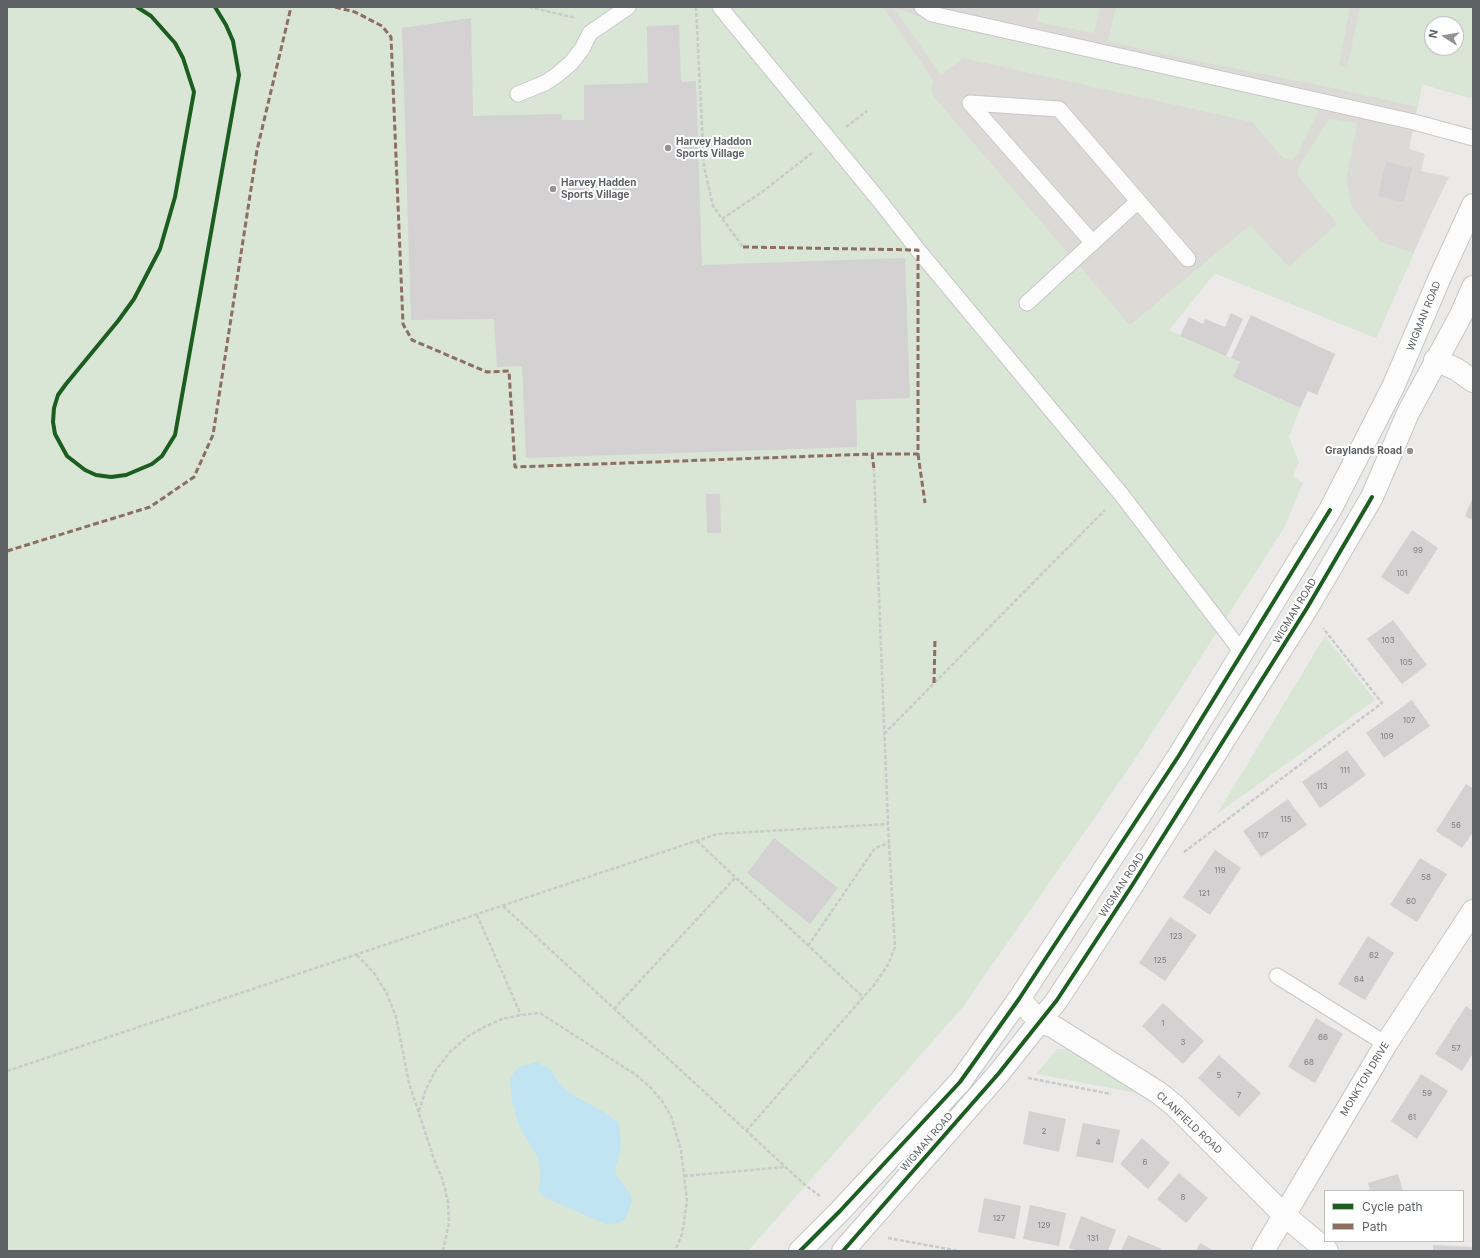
<!DOCTYPE html>
<style>
body{margin:0}
#map{position:relative;width:1480px;height:1258px;overflow:hidden;background:#eceae8;font-family:Inter,sans-serif}
canvas{display:block}
.frame{position:absolute;inset:0;border:8px solid #5e6265;pointer-events:none}
.legend{position:absolute;left:1324px;top:1190px;width:140px;height:52px;box-sizing:border-box;background:#fff;border:1px solid #bfc0c1;margin:0;padding:5px 7px;list-style:none;font-size:12px;color:#5e6265}
.legend li{display:flex;align-items:center;gap:8px;height:20px}
.legend b{width:20px;border:1px solid #bfc0c1}
.north{position:absolute;left:1424px;top:16px;width:40px;height:40px;box-sizing:border-box;background:#fff;border:1px solid #bfc0c1;border-radius:50%;rotate:282deg;font-size:11px;font-weight:700;line-height:16px;text-align:center;color:#5e6265}
.north::after{content:'';display:block;margin:auto;width:14px;height:18px;background:#909293;clip-path:polygon(50% 0,100% 100%,50% 72%,0 100%)}
</style>
<div id="map">
<canvas width="1480" height="1258"></canvas>
<div class="frame"></div>
<ul class="legend">
<li><b style="height:5px;background:#1b5e20"></b>Cycle path</li>
<li><b style="height:5px;background:#8d6e63"></b>Path</li>
</ul>
<div class="north">N</div>
</div>
<script>
const g = document.querySelector('canvas').getContext('2d');
g.lineJoin = 'round';
function paint(path, color) { g.fillStyle = color; g.fill(path, 'evenodd'); }
const poly = rows => new Path2D(rows.map(r => 'M' + r).join(''));
function strokePath(path, color, width, dash) { g.strokeStyle = color; g.lineWidth = width; g.lineCap = dash ? 'butt' : 'round'; g.setLineDash(dash || []); g.stroke(path); }
function label(font, color, halo, rows, align = 'center') {
  g.font = font + ' Inter,sans-serif'; g.lineWidth = 4; g.setLineDash([]); g.textBaseline = 'middle'; g.strokeStyle = halo; g.fillStyle = color; for (const [text, x, y, turn = 0] of rows) {
    g.save(); g.translate(x, y); g.rotate((+turn || 0) * Math.PI / 180); g.textAlign = isNaN(turn) ? turn : align; if (halo) g.strokeText(text, 0, 0); g.fillText(text, 0, 0); g.restore();
  }
}
paint(poly([
 [851,7,1473,7,1473,96,1470,98,1422,84,1409,149,1425,154,1421,171,1449,177,1432,212,1376,338,1214,273,1147,358],
 [1432,24,1456,24,1456,48,1432,48]
]), '#dcdad7');
paint(poly([
 [7,7,883,7,933,80,931,91,933,96,1130,325,1250,225,1289,267,1337,224,1298,176,1298,168,1329,119,1357,123,1346,180,1352,207,1380,242,1414,253,1376,338,1215,273,1169,330,1240,362,1234,377,1300,408,1289,437,1299,462,1293,476,1303,483,1284,528,1132,764,962,1008,748,1251,7,1251],
 [893,7,939,24,1320,108,1298,153,1292,160,1283,158,1252,122,963,58,941,75],
 [1040,7,1100,7,1094,33,1037,22],
 [1116,7,1350,7,1339,66,1347,68,1360,7,1473,7,1473,96,1470,98,1422,84,1418,107,1343,90,1173,56,1108,41],
 [1432,24,1456,24,1456,48,1432,48],
 [1325,636,1375,700,1217,814],
 [1057,1049,1071,1049,1142,1094,1036,1074]
]), '#d9e6d5');
paint(poly([
 [536,1062,550,1069,559,1083,571,1094,603,1111,619,1123,621,1148,616,1167,616,1175,630,1193,632,1201,627,1216,621,1222,613,1224,605,1224,544,1197,538,1190,541,1179,538,1158,519,1126,511,1096,510,1080,514,1072,521,1066]
]), '#c1e4f2');
paint(poly([
 [471,18,473,116,561,114,562,120,584,120,584,85,648,83,647,26,679,25,681,82,696,81,702,265,905,258,910,398,856,400,857,447,526,458,522,366,497,367,494,319,411,320,402,28],
 [1386,162,1412,168,1404,202,1378,196],
 [1231,313,1243,319,1226,356,1180,336,1189,317,1203,324,1205,319,1225,327],
 [1251,315,1335,354,1317,395,1308,391,1300,408,1233,377,1240,362,1231,358],
 [706,494,720,494,721,533,707,533],
 [1473,497,1473,520,1465,516],
 [1412,530,1438,548,1408,595,1381,577],
 [1393,620,1427,665,1402,684,1367,639],
 [1412,700,1430,726,1384,758,1366,733],
 [1347,750,1366,775,1320,808,1302,782],
 [1466,784,1473,788,1473,832,1462,848,1436,831],
 [1288,799,1307,825,1261,857,1243,831],
 [774,838,838,888,810,924,747,873],
 [1215,850,1241,868,1210,915,1183,897],
 [1420,858,1447,874,1417,922,1390,905],
 [1170,917,1197,935,1165,981,1139,963],
 [1368,936,1394,953,1365,1000,1338,984],
 [1163,1003,1204,1041,1183,1064,1142,1026],
 [1466,1006,1473,1011,1473,1053,1462,1071,1435,1054],
 [1316,1018,1343,1034,1315,1083,1288,1067],
 [1219,1055,1261,1093,1239,1117,1198,1078],
 [1421,1074,1448,1091,1417,1139,1391,1121],
 [1029,1111,1066,1119,1059,1152,1023,1144],
 [1083,1123,1120,1130,1113,1163,1076,1156],
 [1142,1138,1170,1163,1148,1189,1120,1164],
 [1179,1173,1208,1198,1186,1223,1157,1199],
 [1398,1174,1403,1191,1370,1191,1368,1183],
 [984,1198,1021,1206,1015,1239,978,1232],
 [1030,1205,1066,1213,1059,1246,1023,1239],
 [1081,1216,1116,1230,1108,1251,1078,1251,1069,1248],
 [1128,1235,1162,1249,1161,1251,1121,1251],
 [1200,1243,1214,1251,1196,1251],
 [1433,1245,1473,1247,1473,1251,1433,1251]
]), '#d3d1d1');
const lane = poly([
 [720,7,879,200,918,250,1121,494,1241,651],
 [922,7,932,14,1414,122,1473,138],
 [518,94,545,83,557,75,571,63,582,49,590,33,628,7],
 [1092,242,970,103,1059,109,1188,259],
 [1027,303,1137,202],
 [1277,976,1386,1044]
]);
const street = poly([
 [1435,360,1456,369,1473,381],
 [1019,999,1040,1022,1054,1027,1159,1093,1175,1106,1283,1214,1327,1251],
 [1263,1251,1386,1044,1473,911]
]);
const secondary = poly([
 [800,1251,840,1211,960,1082,1019,999,1178,757,1330,510,1393,387,1440,277,1473,205],
 [843,1251,999,1073,1057,1000,1133,884,1307,608,1372,497,1408,413,1461,315,1473,287]
]);
strokePath(lane, '#c9c8c8', 17);
strokePath(street, '#c9c8c8', 24);
strokePath(secondary, '#c6c7c7', 24);
strokePath(poly([
 [529,7,576,18],
 [696,7,704,167,713,206,743,247],
 [846,127,867,111],
 [722,219,762,192,812,153],
 [884,734,1105,510],
 [697,841,863,997],
 [1184,852,1382,703,1323,628],
 [503,906,805,1185,820,1196],
 [477,915,521,1015],
 [808,946,875,848,889,843],
 [357,955,374,973,387,994,396,1017,409,1083,435,1162,443,1181,448,1202,449,1223,443,1251],
 [614,1009,735,878],
 [7,1071,717,834,888,824],
 [1028,1078,1111,1094],
 [419,1111,426,1089,436,1070,450,1052,467,1037,484,1027,502,1019,521,1015,540,1013,636,1075,650,1087,662,1101,671,1116,681,1150,687,1201,682,1234,675,1251],
 [746,1131,874,985,888,965,895,947,888,824,874,469],
 [684,1176,785,1167],
 [888,1238,959,1251]
]), '#c7cbc9', 2.5, [4, 2]);
strokePath(lane, '#fcfcfc', 15);
strokePath(street, '#fcfcfc', 22);
strokePath(secondary, '#fcfcfc', 22);
strokePath(poly([
 [335,7,355,12,382,26,391,37,403,324,412,340,487,372,509,371,515,467,872,454,874,469],
 [743,247,918,250,918,454,872,454],
 [918,454,925,503],
 [7,551,150,507,194,477,213,435,257,150,291,7],
 [934,683,935,639]
]), '#8d6e63', 3, [6, 3]);
strokePath(poly([
 [137,7,151,16,175,43,183,58,194,92,175,197,160,249,134,299,118,321,66,384,58,395,54,408,53,422,55,434,67,456,85,470,96,475,111,477,126,475,152,464,162,456,175,435,239,75,233,41,226,25,215,7],
 [800,1251,840,1211,960,1082,1019,999,1178,757,1330,510],
 [843,1251,999,1073,1057,1000,1133,884,1307,608,1372,497]
]), '#1b5e20', 4);
for (const [x, y, r, color] of [
 [668,148,4,"#909293"],
 [553,189,4,"#909293"],
 [1410,451,4,"#909293"]
]) { const dot = new Path2D(); dot.arc(x, y, r, 0, 2 * Math.PI); g.fillStyle = color; g.fill(dot); strokePath(dot, '#fff', 1.5); }
label('8px', '#7c7f81', null, [
 ["99",1418,551],
 ["101",1402,574],
 ["103",1388,641],
 ["105",1406,663],
 ["107",1409,721],
 ["109",1387,737],
 ["111",1345,771],
 ["113",1322,787],
 ["115",1286,820],
 ["56",1456,826],
 ["117",1263,836],
 ["119",1220,871],
 ["58",1426,878],
 ["121",1204,894],
 ["60",1411,902],
 ["123",1176,937],
 ["62",1374,956],
 ["125",1160,961],
 ["64",1359,980],
 ["1",1163,1024],
 ["66",1323,1038],
 ["3",1183,1043],
 ["57",1456,1049],
 ["68",1309,1063],
 ["5",1219,1076],
 ["59",1427,1094],
 ["7",1239,1096],
 ["61",1412,1118],
 ["2",1044,1132],
 ["4",1098,1143],
 ["6",1145,1163],
 ["8",1183,1198],
 ["127",999,1219],
 ["129",1044,1226],
 ["131",1093,1239]
]);
label('bold 10px', '#5e6265', '#fff', [
 ["Harvey Haddon",676,142],
 ["Sports Village",676,154],
 ["Harvey Hadden",561,183],
 ["Sports Village",561,195],
 ["Graylands Road",1402,451,"right"]
], 'left');
label('10px', '#5e6265', '#fff', [
 ["WIGMAN ROAD",1424,316,-68],
 ["WIGMAN ROAD",1295,611,-59],
 ["WIGMAN ROAD",1122,885,-57],
 ["MONKTON DRIVE",1365,1079,-59],
 ["CLANFIELD ROAD",1189,1123,43],
 ["WIGMAN ROAD",927,1142,-49]
]);
</script>
